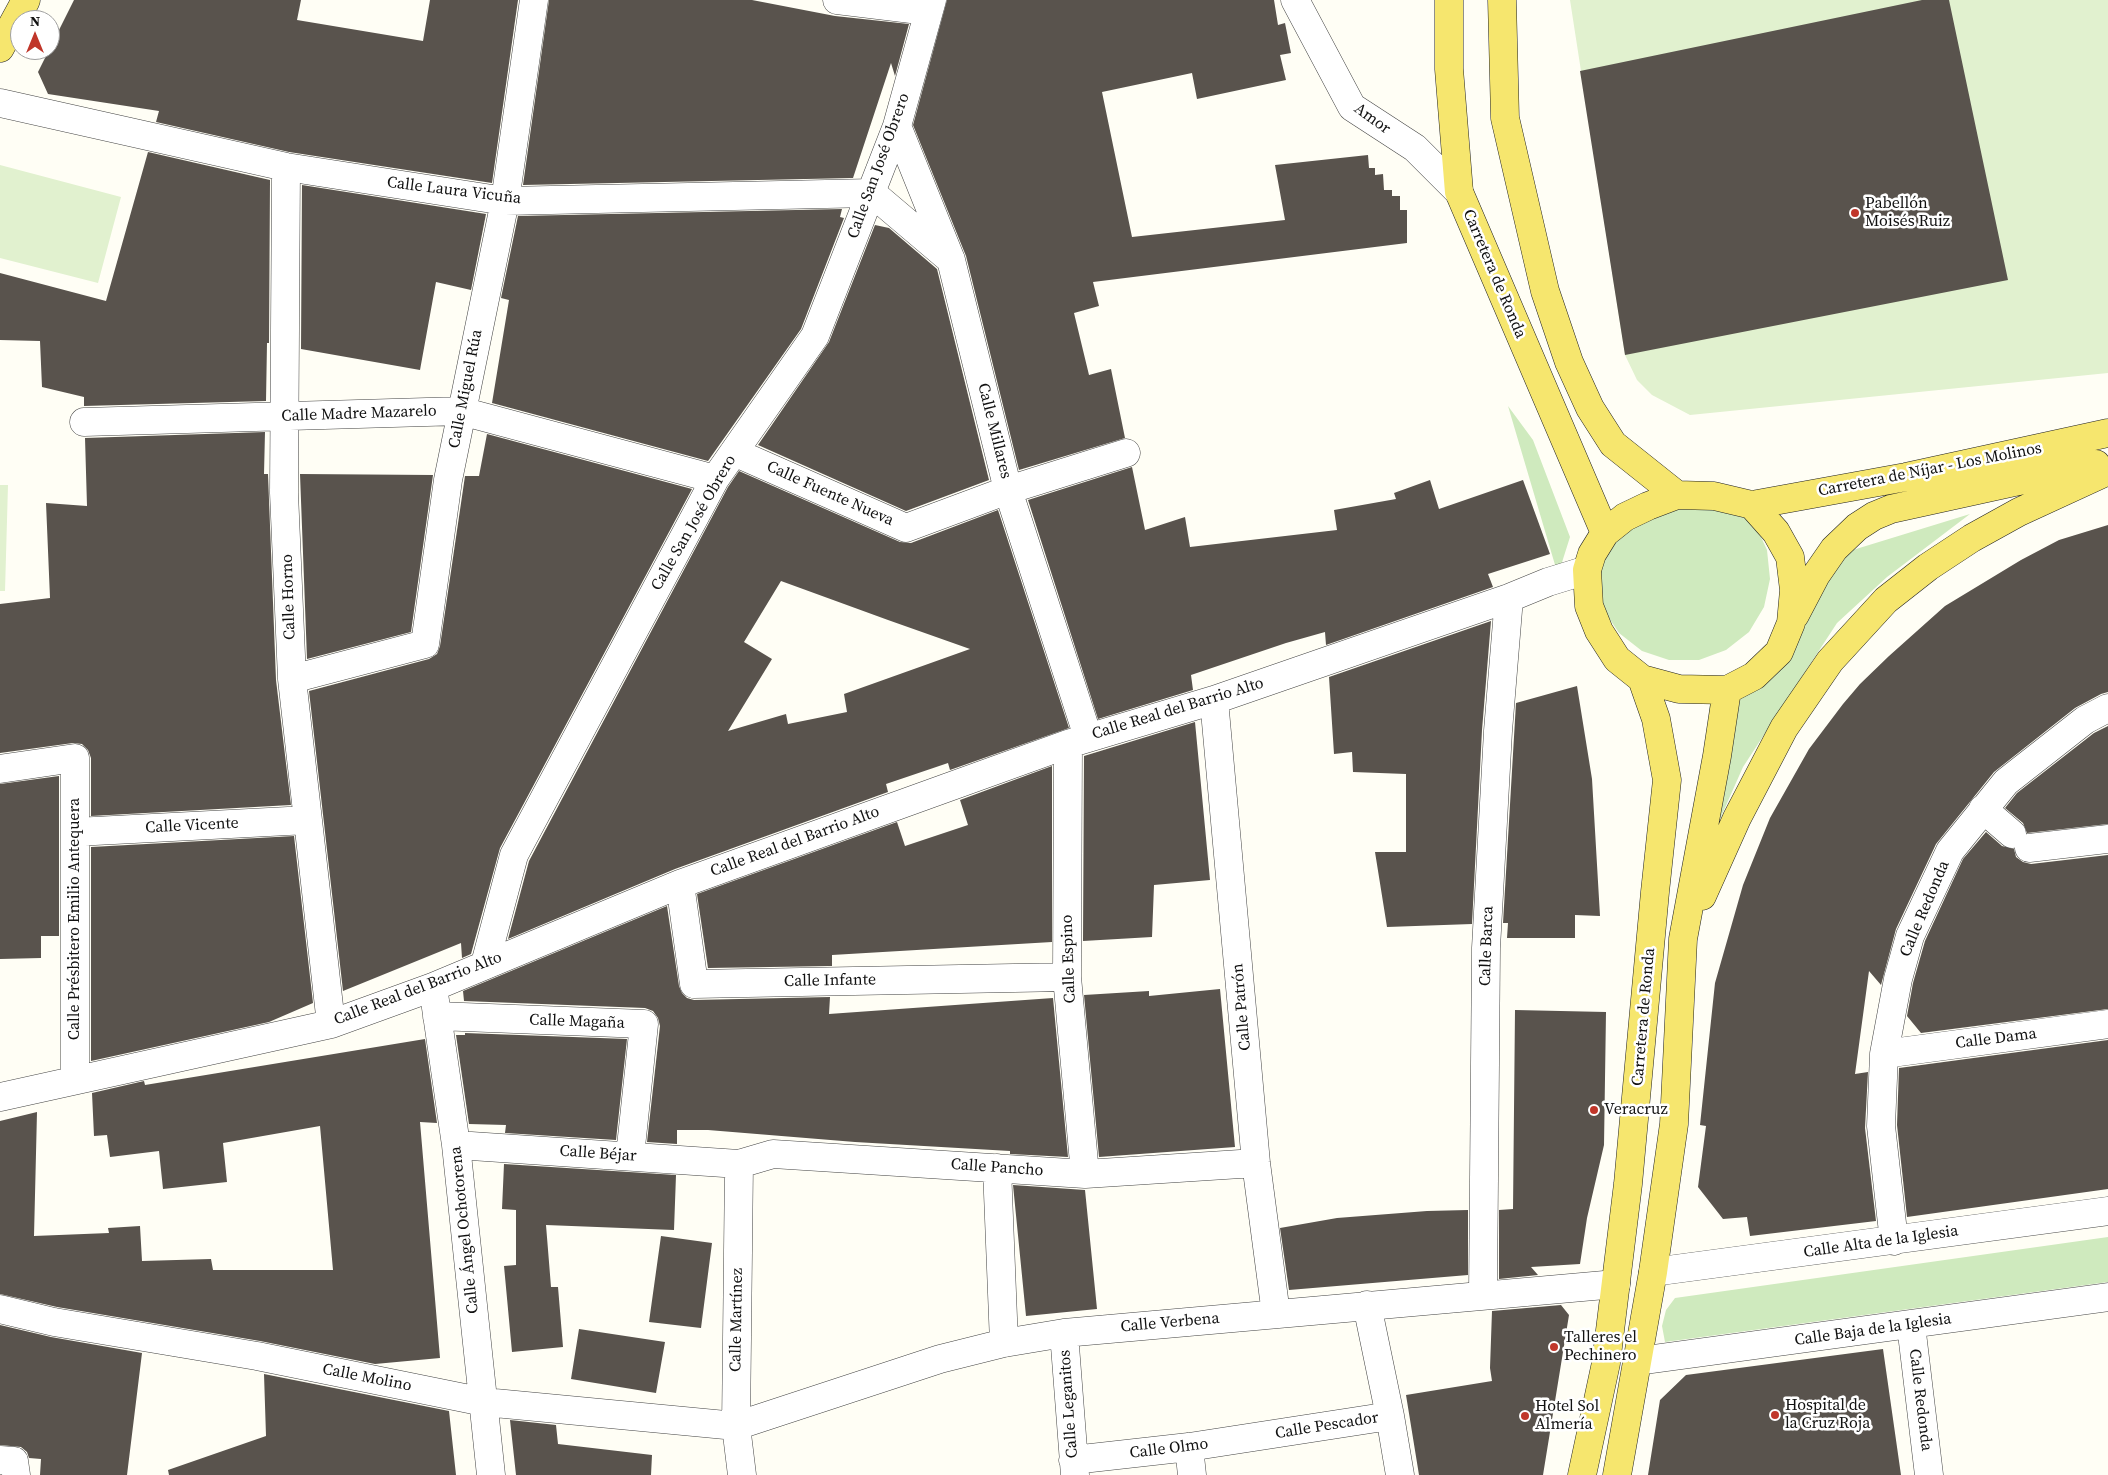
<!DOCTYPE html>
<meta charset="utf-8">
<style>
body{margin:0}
#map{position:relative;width:2108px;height:1475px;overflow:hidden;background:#fffef5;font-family:"Source Serif 4",serif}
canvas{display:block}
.north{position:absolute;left:10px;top:10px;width:50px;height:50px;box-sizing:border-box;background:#fff;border:1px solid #a0a0a0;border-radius:50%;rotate:0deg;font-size:14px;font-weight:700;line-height:20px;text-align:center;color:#111}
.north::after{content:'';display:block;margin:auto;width:18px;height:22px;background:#c0362a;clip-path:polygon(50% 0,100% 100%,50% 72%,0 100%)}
</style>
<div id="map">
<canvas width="2108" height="1475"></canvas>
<div class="north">N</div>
</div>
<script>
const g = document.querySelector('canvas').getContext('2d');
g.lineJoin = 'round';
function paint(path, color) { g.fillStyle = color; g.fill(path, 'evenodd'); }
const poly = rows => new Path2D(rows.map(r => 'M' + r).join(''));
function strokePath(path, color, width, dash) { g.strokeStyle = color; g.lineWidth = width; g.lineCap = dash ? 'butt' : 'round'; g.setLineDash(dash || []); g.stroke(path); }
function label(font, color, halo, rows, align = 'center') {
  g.font = font + ' "Source Serif 4",serif'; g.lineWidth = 5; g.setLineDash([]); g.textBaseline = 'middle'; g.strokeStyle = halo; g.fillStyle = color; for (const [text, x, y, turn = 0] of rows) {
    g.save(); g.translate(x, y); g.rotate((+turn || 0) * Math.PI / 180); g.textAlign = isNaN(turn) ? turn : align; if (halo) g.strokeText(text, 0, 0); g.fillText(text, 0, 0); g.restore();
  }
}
paint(poly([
 [1508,406,1533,440,1570,537,1558,575],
 [1709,491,1755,524,1767,550,1770,579,1764,607,1749,632,1726,650,1699,660,1669,660,1642,651,1619,633,1603,609,1598,553,1609,527],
 [1970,514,1887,577,1837,623,1743,767,1697,871,1711,690,1776,654,1804,565],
 [2108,1237,2108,1282,1665,1342,1662,1326,1666,1310,1675,1298]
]), '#cfeabe');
paint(poly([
 [1570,0,2108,0,2108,373,1690,415,1652,395,1637,380,1625,355],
 [0,165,121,197,98,283,0,258],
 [0,485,8,485,5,591,0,591]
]), '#e1f1cf');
paint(poly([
 [74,0,301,0,297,20,423,41,430,0,518,0,492,183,289,152,156,122,159,111,48,94,38,72],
 [549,0,752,0,835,16,909,24,895,76,891,63,853,178,523,185],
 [947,0,1274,0,1278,25,1285,23,1291,53,1280,55,1286,80,1197,99,1192,73,1102,92,1132,237,1285,220,1275,165,1368,155,1369,168,1375,168,1375,175,1383,174,1384,190,1392,190,1392,196,1400,196,1400,210,1407,210,1407,243,1093,282,1099,306,1074,313,1089,375,1111,369,1125,438,1019,470,966,256,913,125],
 [1922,0,1949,0,2008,280,1625,355,1580,71],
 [148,152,270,180,269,343,267,343,266,401,84,406,84,397,42,387,40,341,0,340,0,273,106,301],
 [302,185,486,214,471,290,436,282,420,370,301,349],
 [842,209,840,217,844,218,801,329,708,461,492,403,509,300,501,298,518,216],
 [875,225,889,228,937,269,989,480,906,511,758,445,829,342],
 [265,432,264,474,268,474,276,680,291,805,91,816,91,758,88,750,82,744,73,743,0,753,0,604,50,598,46,503,87,506,85,438],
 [487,434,692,489,500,848,471,954,462,958,461,943,343,991,309,691,429,659,437,654,440,646,465,476,479,476],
 [1132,467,1145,530,1185,517,1190,547,1337,530,1334,510,1396,499,1394,493,1430,480,1439,509,1523,480,1550,554,1488,574,1493,587,1326,645,1325,632,1286,643,1191,675,1193,690,1098,719,1028,500],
 [739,471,900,542,911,543,998,510,1069,728,950,770,948,763,886,784,888,792,675,869,508,939,529,861,728,487],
 [781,581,888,620,970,649,844,694,847,712,788,724,786,714,728,731,772,659,744,642],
 [300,474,433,475,411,632,307,659],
 [2108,525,2108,692,2101,694,2075,708,1994,772,1936,844,1896,929,1881,985,1869,971,1855,1074,1868,1072,1865,1128,1876,1221,1750,1236,1747,1217,1723,1219,1698,1187,1706,1126,1700,1125,1715,983,1743,885,1770,818,1809,749,1843,704,1860,684,1889,656,1945,606,2021,560,2059,540],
 [1491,621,1482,730,1472,924,1387,927,1375,852,1406,852,1406,774,1353,772,1352,752,1334,754,1329,677],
 [1577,686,1592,779,1600,916,1575,915,1575,938,1507,938,1508,923,1503,923,1516,703],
 [1195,722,1210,880,1154,885,1152,937,1083,941,1084,756],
 [2108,726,2108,824,2027,833,2023,823,2005,808,2017,793,2094,733],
 [1052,766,1052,942,832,955,832,966,708,968,697,894,897,822,905,846,968,825,960,800],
 [59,776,59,936,41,936,41,958,0,959,0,784],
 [1986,832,2002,846,2014,849,2016,857,2023,862,2031,864,2108,855,2108,1009,1921,1033,1907,1016,1913,983,1925,941,1963,859],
 [294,836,313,1003,269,1022,91,1061,91,847],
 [667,906,679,986,682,993,687,998,694,1000,830,997,829,1014,1053,998,1068,1157,1010,1154,1010,1151,855,1142,708,1130,677,1130,677,1144,647,1142,660,1026,658,1018,653,1011,645,1008,464,1001,463,991],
 [1220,989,1235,1147,1099,1157,1084,995,1149,991,1149,996],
 [1515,1010,1606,1012,1604,1145,1587,1218,1580,1264,1531,1267,1538,1275,1499,1279,1499,1210,1513,1209],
 [465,1033,627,1039,616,1140,505,1133,506,1125,469,1124,456,1035,465,1035],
 [425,1039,437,1123,420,1122,440,1358,375,1364,260,1341,57,1307,0,1294,0,1121,37,1112,34,1236,109,1233,108,1228,140,1226,142,1261,211,1259,213,1270,333,1270,320,1126,223,1143,227,1182,163,1189,159,1151,110,1157,107,1135,94,1136,92,1093,144,1081,145,1085],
 [2108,1040,2108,1189,1907,1217,1897,1125,1899,1068],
 [504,1164,676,1175,674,1230,546,1225,551,1287,558,1287,563,1347,512,1352,504,1266,516,1265,516,1210,502,1209],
 [1013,1185,1085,1190,1097,1309,1026,1316],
 [1468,1210,1468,1275,1289,1290,1280,1228,1337,1218,1427,1211],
 [661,1236,712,1243,701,1328,649,1322],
 [1561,1305,1569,1315,1543,1475,1419,1475,1406,1395,1492,1381,1490,1368,1492,1311],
 [0,1325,51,1337,142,1353,127,1475,40,1475,41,1459,29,1458,27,1452,21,1447,0,1445],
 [579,1329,665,1342,656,1393,571,1379],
 [1883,1349,1901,1475,1648,1475,1660,1400,1686,1375],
 [264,1374,449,1411,456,1475,169,1475,168,1470,266,1436],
 [510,1420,556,1425,558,1444,652,1455,651,1475,516,1475]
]), '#59534d');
const minor = poly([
 [837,0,928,11],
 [1295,0,1352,107,1415,148,1459,192],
 [0,103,286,167,505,201,872,193,951,260],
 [897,126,951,260,1008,490,1088,737],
 [286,167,284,493,292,679,331,1024],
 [84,422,461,411,715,479],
 [734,452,906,528,1008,490,1126,453],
 [292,679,425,644,448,480,505,201,534,0],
 [1214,700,1256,1163,1276,1314],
 [1068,744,1067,977,1085,1174],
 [0,769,75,758,75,1080],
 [1983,809,2012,834],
 [75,832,308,820],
 [2029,848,2108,839],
 [680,884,694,984,1067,977],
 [485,964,514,855,715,479,815,336,897,126,932,0],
 [433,987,456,1145,491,1475],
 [437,1016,644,1024,630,1156],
 [1884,1054,2108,1024],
 [0,1097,331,1024,433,987,680,884,1068,744,1214,700,1509,598,1548,582,1587,570],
 [456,1145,739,1164,773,1154,1085,1174,1256,1163],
 [739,1164,736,1426,742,1475],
 [997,1168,1004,1343],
 [1894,1241,1881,1126,1884,1054,1898,979,1910,936,1950,851,2006,782,2085,720,2108,708],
 [1653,1272,2108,1211],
 [1483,1294,1486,948,1498,731,1509,598],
 [1367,1305,1390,1416,1400,1475],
 [0,1309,54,1322,257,1356,484,1402,736,1426,940,1359,1004,1343,1064,1333,1616,1284],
 [1911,1325,1929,1475],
 [1064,1333,1075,1475],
 [1638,1361,2108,1297],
 [1189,1447,1192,1475],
 [0,1460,14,1461,16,1475],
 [1073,1460,1189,1447,1390,1416]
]);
const major = poly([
 [1449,0,1449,69,1459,192,1605,533],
 [1502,0,1505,118,1545,291,1569,362,1590,408,1613,444,1677,495],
 [0,48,26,0],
 [1677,495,1714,496,1752,505,1776,532,1790,557,1794,590,1791,623,1779,652,1754,676,1727,690,1679,689,1642,679,1617,659,1599,631,1589,606,1587,570,1592,554,1605,533,1625,517,1648,506,1677,495],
 [1752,505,1906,477,2108,433],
 [1795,615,1816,575,1834,549,1857,527,1874,516,1891,509,2096,464],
 [1702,896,1737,818,1784,728,1830,661,1886,600,1928,567,1972,538,2019,512,2108,471],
 [1582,1475,1606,1363,1628,1184,1655,892,1667,780,1656,719,1642,679],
 [1617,1475,1653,1272,1674,1124,1683,939,1717,756,1727,690]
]);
strokePath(minor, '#444', 29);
strokePath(major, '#222', 29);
strokePath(minor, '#fff', 28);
strokePath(major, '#f6e66e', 28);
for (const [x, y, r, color] of [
 [1855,213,5,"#c0362a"],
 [1594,1110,5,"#c0362a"],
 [1554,1347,5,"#c0362a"],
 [1775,1415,5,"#c0362a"],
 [1525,1416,5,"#c0362a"]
]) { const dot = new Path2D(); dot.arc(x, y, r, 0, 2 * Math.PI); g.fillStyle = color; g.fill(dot); strokePath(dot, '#fff', 2); }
label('16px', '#111', '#fff', [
 ["Amor",1372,119,36],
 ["Calle San José Obrero",879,166,-70],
 ["Calle Laura Vicuña",454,191,7],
 ["Carretera de Ronda",1494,274,67],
 ["Calle Miguel Rúa",466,389,-79],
 ["Calle Madre Mazarelo",359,414,-2],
 ["Calle Millares",994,431,76],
 ["Carretera de Níjar - Los Molinos",1930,470,-11],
 ["Calle Fuente Nueva",830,494,24],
 ["Calle San José Obrero",694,523,-60],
 ["Calle Horno",289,597,-92],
 ["Calle Real del Barrio Alto",1178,709,-17],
 ["Calle Vicente",192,826,-3],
 ["Calle Real del Barrio Alto",795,842,-20],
 ["Calle Redonda",1925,909,-67],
 ["Calle Présbitero Emilio Antequera",75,919,-90],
 ["Calle Barca",1487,946,-88],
 ["Calle Espino",1069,959,-92],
 ["Calle Infante",830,981,-1],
 ["Calle Real del Barrio Alto",418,989,-21],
 ["Calle Patrón",1242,1007,-95],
 ["Carretera de Ronda",1644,1017,-85],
 ["Calle Magaña",577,1022,2],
 ["Calle Dama",1996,1039,-7],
 ["Calle Béjar",598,1154,4],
 ["Calle Pancho",997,1168,4],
 ["Calle Ángel Ochotorena",465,1230,-96],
 ["Calle Alta de la Iglesia",1881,1242,-8],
 ["Calle Martínez",737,1320,-89],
 ["Calle Verbena",1170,1323,-5],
 ["Calle Baja de la Iglesia",1873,1330,-8],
 ["Calle Molino",367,1378,11],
 ["Calle Redonda",1920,1400,83],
 ["Calle Leganitos",1069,1404,-94],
 ["Calle Pescador",1327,1426,-9],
 ["Calle Olmo",1169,1449,-7]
]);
label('16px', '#111', '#fff', [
 ["Pabellón",1865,204],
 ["Moisés Ruiz",1865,222],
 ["Veracruz",1604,1110],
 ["Talleres el",1564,1338],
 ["Pechinero",1564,1356],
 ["Hospital de",1785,1406],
 ["la Cruz Roja",1785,1424],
 ["Hotel Sol",1535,1407],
 ["Almería",1535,1425]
], 'left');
</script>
